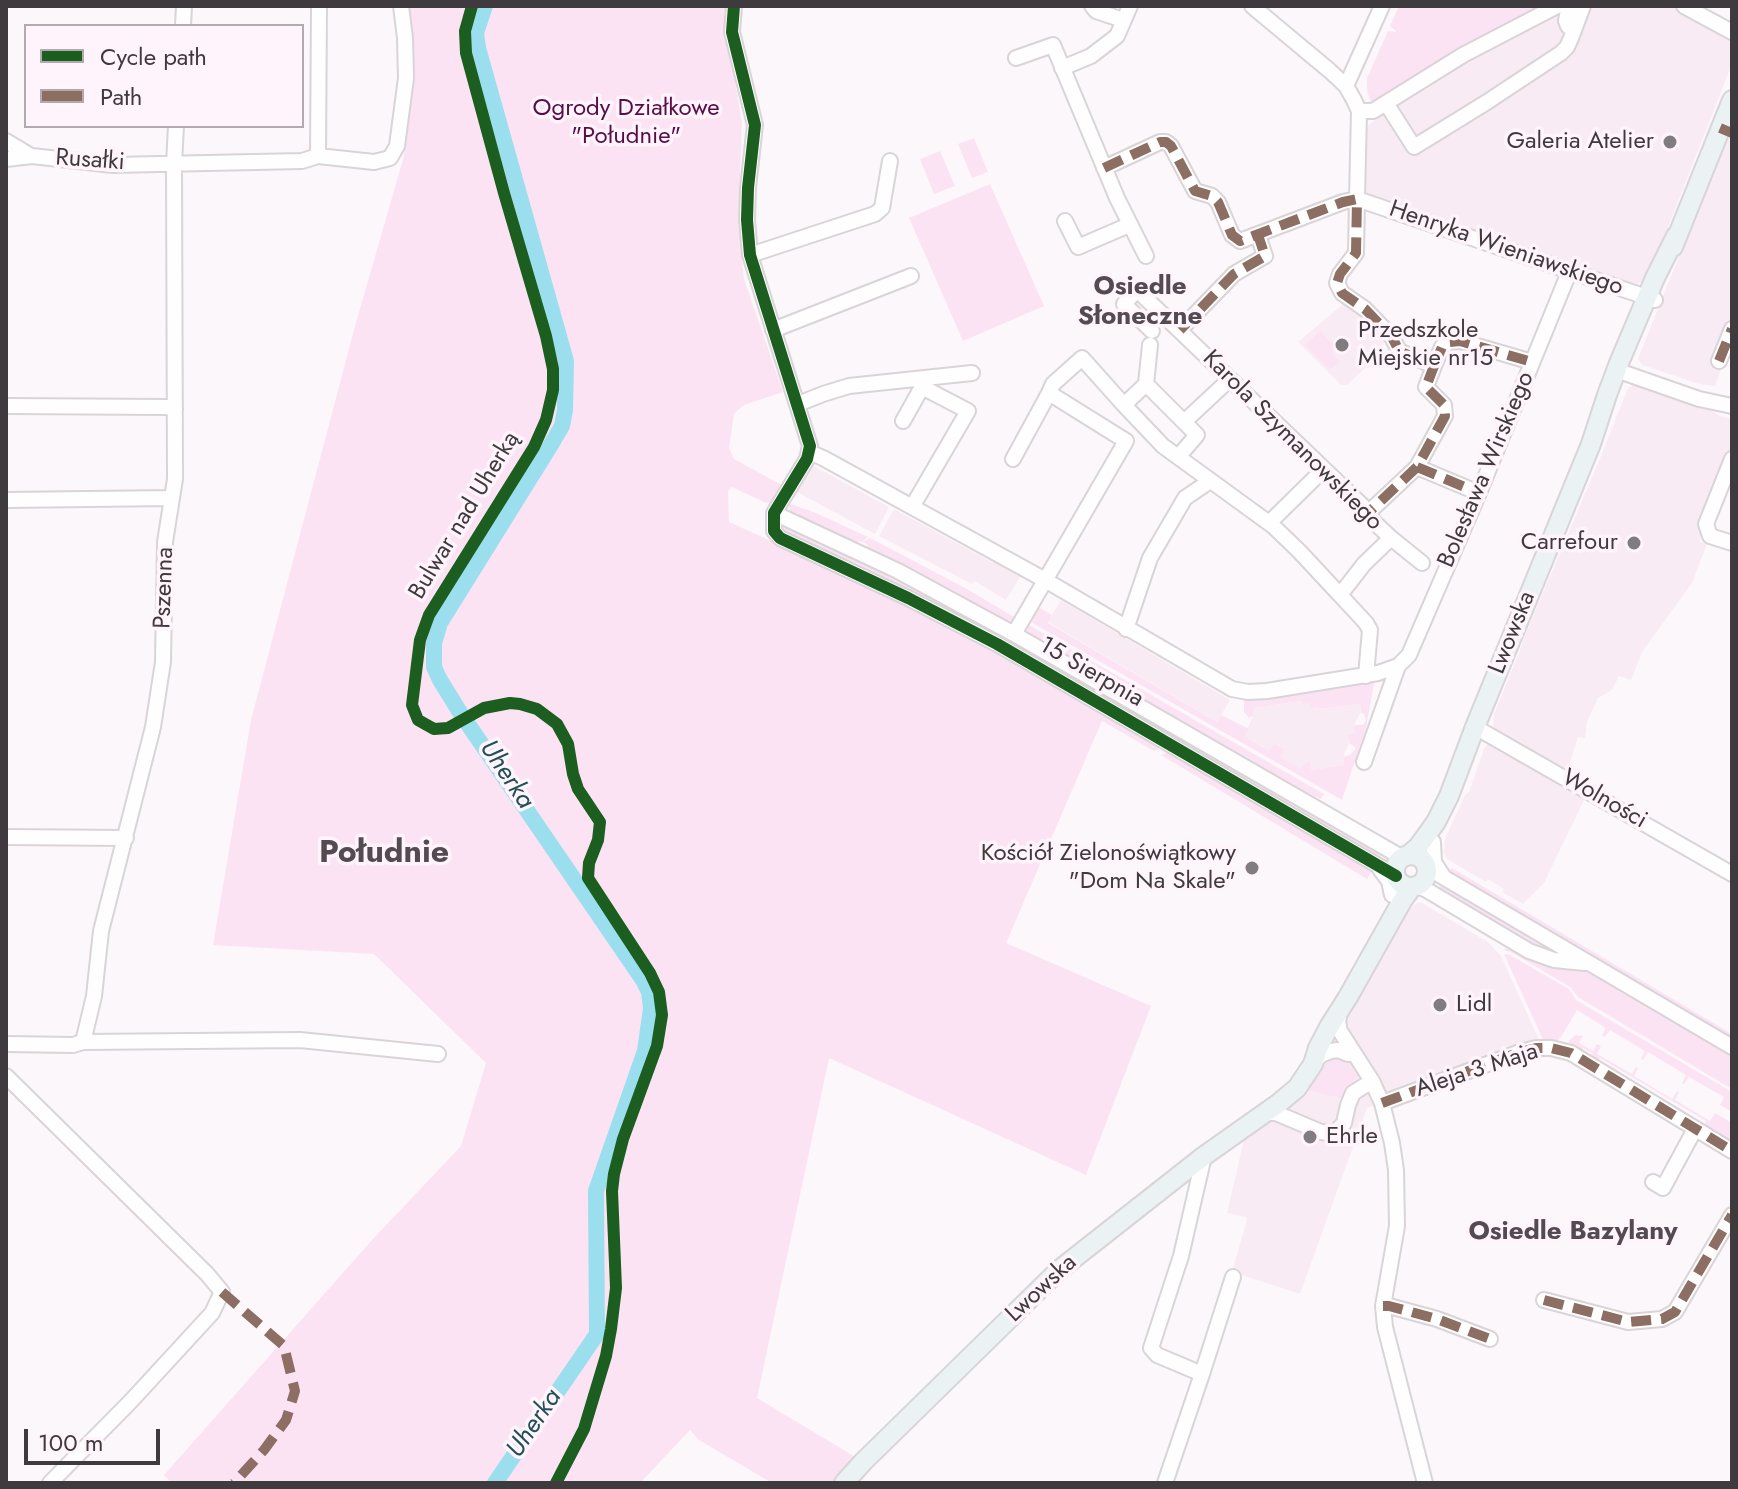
<!DOCTYPE html>
<meta charset="utf-8">
<style>
body{margin:0}
#map{position:relative;width:1738px;height:1489px;overflow:hidden;background:#fcf7fa;font-family:Jost,sans-serif}
canvas{display:block}
.frame{position:absolute;inset:0;border:8px solid #3f3a3d;pointer-events:none}
.legend{position:absolute;left:24px;top:24px;width:280px;height:104px;box-sizing:border-box;background:#fff4fb;border:2px solid #b2aaaf;margin:0;padding:10px 14px;list-style:none;font-size:24px;color:#3f3a3d}
.legend li{display:flex;align-items:center;gap:16px;height:40px}
.legend b{width:40px;border:2px solid #b2aaaf}
.scale{position:absolute;left:24px;top:1429px;width:136px;height:36px;box-sizing:border-box;border:4px solid #3f3a3d;border-top:0;padding-left:10px;font-size:24px;line-height:28px;white-space:nowrap;color:#3f3a3d;-webkit-text-stroke:6px #fff4fb;paint-order:stroke}
</style>
<div id="map">
<canvas width="1738" height="1489"></canvas>
<div class="frame"></div>
<ul class="legend">
<li><b style="height:10px;background:#1b5e20"></b>Cycle path</li>
<li><b style="height:10px;background:#8d6e63"></b>Path</li>
</ul>
<div class="scale">100 m</div>
</div>
<script>
const g = document.querySelector('canvas').getContext('2d');
g.lineJoin = 'round';
function paint(path, color) { g.fillStyle = color; g.fill(path, 'evenodd'); }
const poly = rows => new Path2D(rows.map(r => 'M' + r).join(''));
function strokePath(path, color, width, dash) { g.strokeStyle = color; g.lineWidth = width; g.lineCap = dash ? 'butt' : 'round'; g.setLineDash(dash || []); g.stroke(path); }
function label(font, color, halo, rows, align = 'center') {
  g.font = font + ' Jost,sans-serif'; g.lineWidth = 7; g.setLineDash([]); g.textBaseline = 'middle'; g.strokeStyle = halo; g.fillStyle = color; for (const [text, x, y, turn = 0] of rows) {
    g.save(); g.translate(x, y); g.rotate((+turn || 0) * Math.PI / 180); g.textAlign = isNaN(turn) ? turn : align; if (halo) g.strokeText(text, 0, 0); g.fillText(text, 0, 0); g.restore();
  }
}
paint(poly([
 [1563,6,1677,6,1732,39,1732,64,1648,278,1636,285,1606,275,1604,278,1369,197,1362,190,1366,130,1369,124,1401,103,1415,88],
 [1727,136,1732,137,1732,340,1715,386,1699,384,1642,365,1638,359],
 [1348,300,1387,340,1381,347,1385,353,1369,368,1365,368,1347,385,1341,385,1298,342],
 [1635,384,1706,407,1720,416,1732,419,1732,450,1701,525,1700,542,1707,544,1692,583,1642,652,1631,680,1619,676,1612,690,1598,698,1587,722,1585,738,1578,737,1569,766,1565,768,1493,728,1494,714,1519,653,1526,633,1601,456,1628,388],
 [812,465,889,507,875,534,797,492],
 [894,509,986,559,993,563,996,560,1021,575,1006,600,975,581,972,584,879,536],
 [1061,600,1230,700,1217,722,1048,622],
 [1301,701,1310,703,1319,707,1320,709,1360,704,1361,712,1354,725,1356,734,1348,735,1349,743,1343,757,1344,765,1311,770,1301,769,1244,737,1253,716,1252,708],
 [1488,743,1585,798,1544,883,1523,904,1502,892,1504,889,1488,879,1486,882,1447,859,1444,853,1445,839,1465,795,1469,792,1484,749],
 [1417,903,1422,903,1488,942,1501,956,1541,1044,1376,1101,1375,1105,1367,1108,1300,1294,1232,1272,1247,1220,1246,1217,1227,1213,1245,1135,1307,1088,1315,1078,1343,1019,1399,919]
]), '#f9ebf4');
paint(poly([
 [406,6,726,6,724,12,742,124,738,222,744,279,783,392,744,405,738,410,734,414,729,448,734,459,780,484,784,488,776,501,766,503,732,487,728,491,729,522,791,550,809,561,856,583,878,589,934,615,1163,747,1154,751,1102,721,1006,943,1151,1006,1086,1175,829,1058,757,1398,857,1458,834,1483,772,1483,699,1440,690,1430,640,1483,172,1483,164,1475,372,1240,461,1146,486,1063,374,954,213,945,251,720,355,326,404,156,413,70],
 [1399,6,1544,6,1372,105,1367,91,1367,78,1388,31,1396,32,1396,31,1390,26],
 [974,138,988,172,972,178,958,144],
 [940,151,955,186,934,194,920,159],
 [990,184,1044,306,963,341,909,218],
 [1320,331,1337,348,1332,353,1340,361,1330,370,1305,345],
 [788,503,816,513,868,537,862,542,859,541,858,543,796,516,790,511],
 [782,527,820,542,924,591,1384,850,1379,859,789,538,781,530],
 [870,538,967,589,1019,620,1008,624,951,593,915,571,867,548,868,545,863,542],
 [1035,608,1040,608,1052,615,1048,623,1217,722,1221,715,1249,729,1245,737,1269,751,1274,744,1284,749,1280,757,1301,769,1306,762,1310,761,1311,770,1344,765,1343,757,1350,755,1356,748,1349,743,1348,735,1355,733,1354,725,1363,725,1366,720,1364,714,1361,712,1360,704,1319,709,1318,707,1310,708,1310,703,1302,704,1301,701,1253,708,1253,716,1249,718,1244,712,1244,699,1247,697,1375,678,1366,728,1342,800,1029,621],
 [1027,624,1324,794,1321,799,1275,778,1028,634],
 [1171,751,1372,871,1367,879,1161,755],
 [1452,868,1732,1034,1732,1042,1518,915,1449,871],
 [1442,883,1565,956,1550,956,1437,892],
 [1509,948,1548,967,1590,971,1732,1054,1732,1089,1578,997,1570,987,1511,952,1503,950],
 [1504,954,1510,955,1569,989,1576,1000,1732,1092,1732,1112,1720,1105,1724,1097,1689,1077,1684,1084,1682,1083,1686,1075,1648,1052,1643,1060,1641,1059,1645,1051,1610,1030,1605,1037,1602,1035,1606,1028,1577,1010,1561,1037,1554,1043,1545,1044],
 [1575,1035,1583,1036,1579,1043,1593,1051,1597,1044,1601,1046,1597,1054,1632,1074,1636,1067,1638,1068,1634,1076,1672,1099,1677,1091,1679,1092,1675,1100,1710,1121,1715,1113,1732,1123,1732,1139,1728,1142,1703,1128,1706,1121,1600,1058,1596,1063,1590,1060,1593,1054,1583,1048,1579,1052,1570,1047,1569,1041],
 [1332,1056,1342,1058,1353,1067,1359,1076,1355,1082,1340,1098,1308,1090,1289,1110,1285,1110,1307,1088,1310,1089,1324,1062]
]), '#fce3f4');
strokePath(poly([
 [485,6,476,33,478,48,566,361,565,410,562,426,552,443,440,623,434,643,434,667,440,680,461,714,643,980,649,992,651,1008,645,1051,596,1191,597,1334,495,1483]
]), '#9bdfef', 16);
const minor = poly([
 [734,6,732,32,755,125,748,188,747,220,750,255,810,446,807,459,774,513,774,531,780,538,908,598,997,644,1396,876],
 [1092,6,1096,11,1123,20],
 [1252,6,1330,71,1346,86,1354,100,1359,111,1357,199,1655,300],
 [1684,6,1732,32],
 [183,26,184,6],
 [1574,31,1568,26,1566,21,1567,15,1575,6],
 [1016,58,1053,45,1117,198,1146,256],
 [1062,68,1091,56,1117,36,1130,6],
 [1346,86,1382,6],
 [1386,103,1414,147,1487,102,1561,53,1567,47,1571,38,1583,6],
 [1359,111,1373,111,1463,55,1557,6],
 [6,141,31,156],
 [318,156,319,6],
 [6,159,32,156,113,165,302,161,318,156,374,162,390,158,397,146,406,78,405,38,401,6],
 [1104,168,1160,142,1166,142,1171,146,1195,191,1212,196,1218,202,1232,235,1240,241,1343,202,1357,199,1356,253,1340,274,1337,283,1342,293,1365,309,1392,337,1399,351,1434,366,1426,387,1444,405,1445,416,1417,467,1369,512],
 [1065,221,1078,247,1129,225],
 [750,255,875,214,882,208,890,161],
 [773,330,911,276],
 [1180,330,1234,274,1265,256,1258,235],
 [1152,331,1124,304,1137,290,1369,512,1373,521,1391,538,1422,563],
 [1150,345,1146,384,1124,405,1163,446,1273,526,1299,551,1340,595],
 [1719,361,1732,329],
 [1434,366,1442,347,1449,342,1460,341,1532,362],
 [1616,370,1699,399,1732,406],
 [1146,384,1197,435,1178,457],
 [1049,393,1053,384,1082,358,1124,405],
 [798,404,823,394,849,386,972,373],
 [6,406,166,407,175,409],
 [903,421,922,387],
 [1185,421,1230,379],
 [809,452,823,458,1045,580,1232,689,1248,692,1267,691,1378,673,1398,666,1409,655,1479,493,1570,270],
 [1013,459,1049,393,1126,441,1014,634],
 [1732,459,1706,524,1710,536,1732,543],
 [1417,467,1479,493],
 [6,500,172,498],
 [912,507,968,411,922,387,920,379],
 [774,513,898,571,1014,634,1403,858],
 [1269,523,1324,469],
 [1126,629,1150,558,1185,498,1210,481],
 [1366,676,1370,630,1366,623,1340,595,1364,564,1391,538],
 [1475,727,1732,874],
 [1364,762,1398,666],
 [6,837,126,838],
 [1433,842,1434,862,1443,876],
 [1426,867,1732,1047],
 [1380,869,1389,881,1392,895],
 [1416,886,1425,889,1529,951,1554,960,1585,963],
 [1340,1011,1338,1022,1340,1031,1372,1081,1382,1103,1392,1143,1396,1170,1397,1226,1383,1306,1385,1327,1425,1483],
 [83,1042,94,996,101,931,153,727,163,662,165,542,175,479,174,164,176,126],
 [6,1044,73,1045,83,1042,300,1040,438,1054],
 [1313,1063,1321,1055,1331,1051,1338,1050,1348,1054],
 [6,1076,207,1274,222,1292,212,1313,131,1401,50,1483],
 [1382,1103,1520,1052,1536,1048,1551,1048,1571,1053,1732,1151],
 [1264,1113,1276,1113,1321,1132,1329,1133,1336,1132,1344,1123,1348,1105,1353,1093,1372,1081],
 [1653,1182,1663,1188,1695,1129],
 [1544,1300,1628,1322,1662,1319,1675,1312,1732,1215],
 [1383,1306,1389,1306,1437,1319,1490,1339],
 [1202,1374,1233,1277],
 [1165,1483,1202,1374,1157,1355,1151,1348,1181,1256,1204,1156]
]);
const major = poly([
 [1673,247,1732,100],
 '1395 871a16 16 0 1 1 32 0a16 16 0 1 1-32 0Z',
 [1407,856,1418,847,1436,822,1449,796,1475,727,1591,444,1607,395,1619,363,1655,278,1676,236],
 [844,1483,863,1462,1059,1270,1204,1156,1279,1103,1297,1088,1313,1064,1318,1048,1329,1027,1348,997,1402,901,1412,887]
]);
strokePath(minor, '#d9d4d7', 18);
strokePath(major, '#d8d4d7', 22);
strokePath(minor, '#fffefe', 14);
strokePath(major, '#eaf2f4', 18);
strokePath(poly([
 [1720,128,1732,133],
 [1104,168,1160,142,1166,142,1171,146,1195,191,1212,196,1218,202,1232,235,1240,241,1343,202,1357,199,1356,253,1340,274,1337,283,1342,293,1365,309,1392,337,1399,351,1434,366,1426,387,1444,405,1445,416,1417,467,1369,512],
 [1180,330,1234,274,1265,256,1258,235],
 [1719,361,1732,329],
 [1434,366,1442,347,1449,342,1460,341,1532,362],
 [1417,467,1479,493],
 [1382,1103,1520,1052,1536,1048,1551,1048,1571,1053,1732,1151],
 [222,1292,284,1346,295,1391,286,1420,264,1450,234,1483],
 [1544,1300,1628,1322,1662,1319,1675,1312,1732,1215],
 [1383,1306,1389,1306,1437,1319,1490,1339]
]), '#8d6e63', 10, [20, 10]);
strokePath(poly([
 [472,6,465,31,466,53,504,193,546,336,553,369,553,390,546,420,534,447,429,615,420,640,412,705,418,720,434,729,448,728,484,708,510,703,520,704,537,709,557,724,568,744,573,774,578,789,600,822,598,840,589,863,588,878,650,973,659,992,662,1015,657,1046,623,1139,614,1174,612,1191,616,1288,611,1329,606,1356,584,1429,556,1483],
 [734,6,732,32,755,125,748,188,747,220,750,255,810,446,807,459,774,513,774,531,780,538,908,598,997,644,1396,876]
]), '#1b5e20', 12);
for (const [x, y, r, color] of [
 [1670,142,8,"#817c7f"],
 [1342,345,8,"#817c7f"],
 [1634,543,8,"#817c7f"],
 [1252,868,8,"#817c7f"],
 [1440,1005,8,"#817c7f"],
 [1310,1137,8,"#817c7f"]
]) { const dot = new Path2D(); dot.arc(x, y, r, 0, 2 * Math.PI); g.fillStyle = color; g.fill(dot); strokePath(dot, '#fff4fb', 3); }
label('24px', '#590c49', '#fff4fb', [
 ["Ogrody Działkowe",626,109],
 ["\"Południe\"",626,137]
]);
label('24px', '#3f3a3d', '#fff4fb', [
 ["Galeria Atelier",1654,142],
 ["Przedszkole",1358,331,"left"],
 ["Miejskie nr15",1358,359,"left"],
 ["Carrefour",1618,543],
 ["Kościół Zielonoświątkowy",1236,854],
 ["\"Dom Na Skale\"",1236,882],
 ["Lidl",1456,1005,"left"],
 ["Ehrle",1326,1137,"left"]
], 'right');
label('24px', '#3f3a3d', '#fff4fb', [
 ["Rusałki",90,161,4],
 ["Henryka Wieniawskiego",1506,249,19],
 ["Karola Szymanowskiego",1292,441,45],
 ["Bolesława Wirskiego",1487,470,-67],
 ["Bulwar nad Uherką",465,516,-59],
 ["Pszenna",165,588,-88],
 ["Lwowska",1513,633,-68],
 ["15 Sierpnia",1091,673,30],
 ["Wolności",1604,800,30],
 ["Aleja 3 Maja",1477,1071,-18],
 ["Lwowska",1042,1289,-43]
]);
label('bold 26px', '#544a51', '#fff4fb', [
 ["Osiedle",1140,288],
 ["Słoneczne",1140,318],
 ["Osiedle Bazylany",1573,1233]
]);
label('italic 26px', '#214e57', '#fff4fb', [
 ["Uherka",506,775,56],
 ["Uherka",535,1424,-56]
]);
label('bold 32px', '#544a51', '#fff4fb', [
 ["Południe",384,854]
]);
</script>
